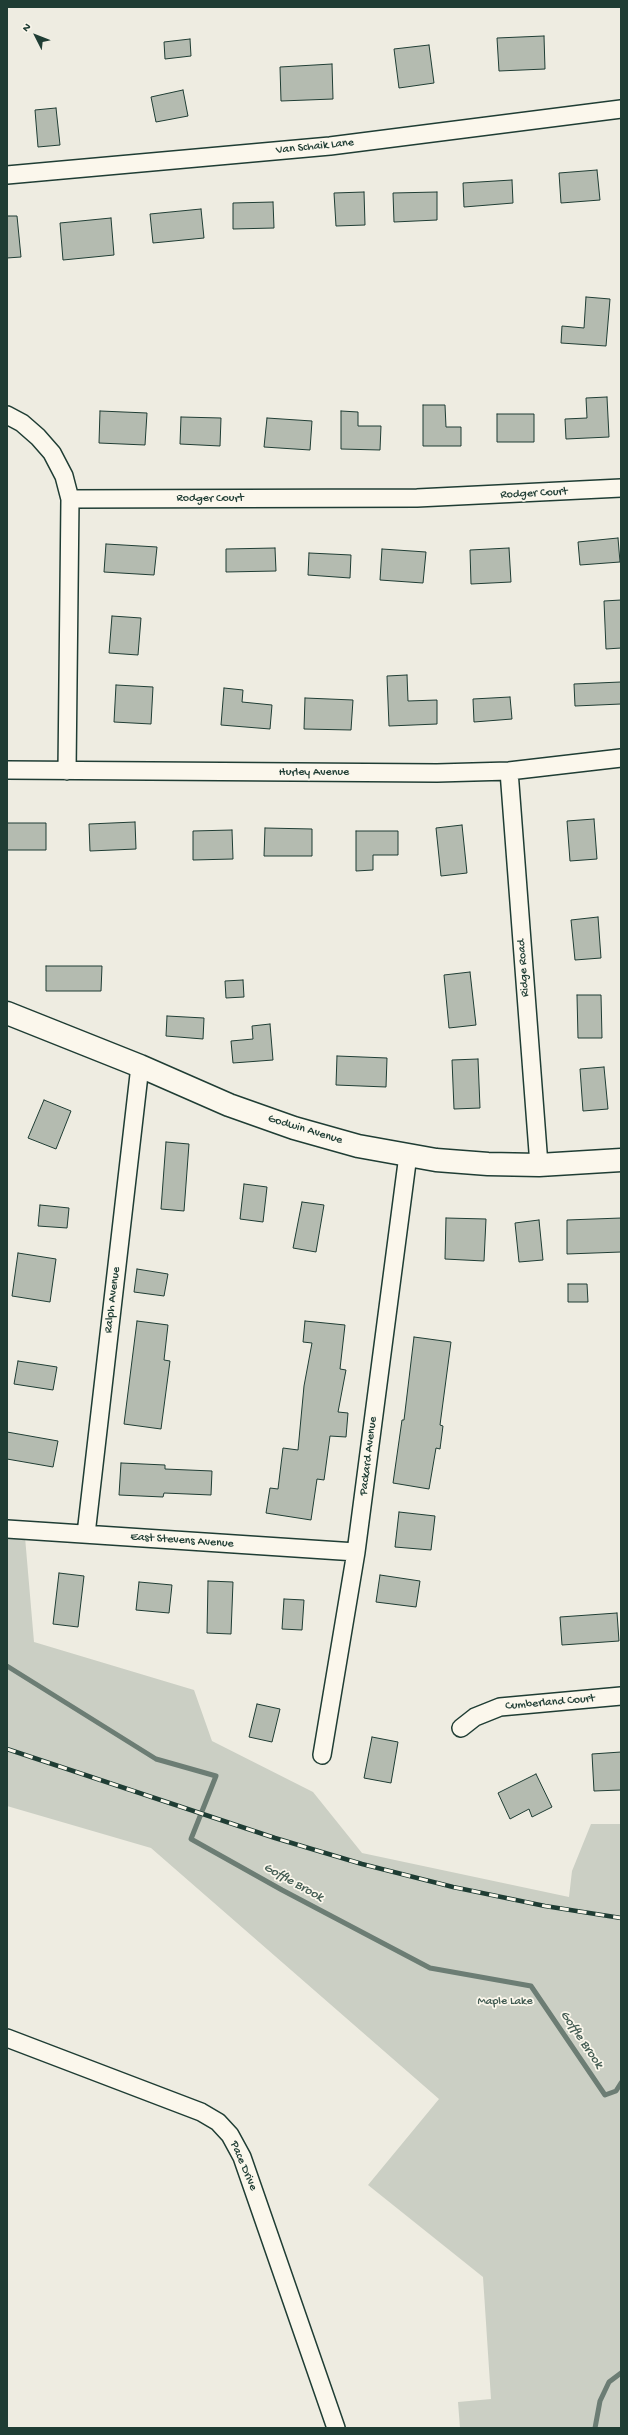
<!DOCTYPE html>
<style>
body{margin:0}
#map{position:relative;width:628px;height:2435px;overflow:hidden;background:#eeece1;font-family:"Gochi Hand",sans-serif}
canvas{display:block}
.frame{position:absolute;inset:0;border:8px solid #1f3d34;pointer-events:none}
.north{position:absolute;left:16px;top:16px;width:40px;height:40px;-webkit-text-stroke:3px #fbf7ec;paint-order:stroke;rotate:312deg;font-size:11px;font-weight:700;line-height:16px;text-align:center;color:#1f3d34}
.north::after{content:'';display:block;margin:auto;width:14px;height:18px;background:#1f3d34;clip-path:polygon(50% 0,100% 100%,50% 72%,0 100%)}
</style>
<div id="map">
<canvas width="628" height="2435"></canvas>
<div class="frame"></div>
<div class="north">N</div>
</div>
<script>
const g = document.querySelector('canvas').getContext('2d');
g.lineJoin = 'round';
function paint(path, color) { g.fillStyle = color; g.fill(path, 'evenodd'); }
const poly = rows => new Path2D(rows.map(r => 'M' + r).join(''));
function strokePath(path, color, width, dash) { g.strokeStyle = color; g.lineWidth = width; g.lineCap = dash ? 'butt' : 'round'; g.setLineDash(dash || []); g.stroke(path); }
function label(font, color, halo, rows, align = 'center') {
  g.font = font + ' "Gochi Hand",sans-serif'; g.lineWidth = 3.5; g.setLineDash([]); g.textBaseline = 'middle'; g.strokeStyle = halo; g.fillStyle = color; for (const [text, x, y, turn = 0] of rows) {
    g.save(); g.translate(x, y); g.rotate((+turn || 0) * Math.PI / 180); g.textAlign = isNaN(turn) ? turn : align; if (halo) g.strokeText(text, 0, 0); g.fillText(text, 0, 0); g.restore();
  }
}
paint(poly([
 [7,1533,25,1537,34,1642,194,1690,212,1741,313,1792,362,1853,569,1897,572,1871,591,1824,621,1824,621,2428,460,2428,458,2402,491,2399,483,2277,368,2185,439,2099,151,1848,7,1806]
]), '#cbcfc4');
strokePath(poly([
 [7,1666,156,1759,216,1776,191,1839,282,1890,430,1968,531,1986,605,2095,616,2091,621,2083],
 [595,2428,600,2401,609,2382,621,2373]
]), '#6c7d74', 5);
const building = poly([
 [544,36,545,69,499,71,497,38,544,36],
 [190,39,191,56,165,59,164,42,190,39],
 [429,45,434,83,399,88,394,49,429,45],
 [332,64,333,99,281,101,280,67,332,64],
 [183,90,188,116,156,122,151,97,183,90],
 [56,108,60,145,38,147,35,110,56,108],
 [597,170,600,200,561,203,559,173,597,170],
 [512,180,513,203,464,207,463,183,512,180],
 [364,192,365,225,336,226,334,193,364,192],
 [437,192,437,220,394,222,393,193,437,192],
 [273,202,274,228,233,229,233,203,273,202],
 [201,209,204,238,153,243,150,214,201,209],
 [7,216,17,216,21,257,7,258,7,216],
 [111,218,114,255,63,260,60,223,111,218],
 [586,297,610,299,606,346,561,343,562,326,584,328,586,297],
 [607,397,609,437,566,439,565,419,587,418,586,398,607,397],
 [423,405,445,405,446,427,461,427,461,446,423,446,423,405],
 [100,411,147,413,145,445,99,443,100,411],
 [341,411,358,412,358,426,381,426,380,450,341,449,341,411],
 [497,414,534,414,534,442,497,442,497,414],
 [181,417,221,418,220,446,180,444,181,417],
 [267,418,312,421,310,450,264,447,267,418],
 [618,538,620,562,580,565,578,542,618,538],
 [106,544,157,547,154,575,104,572,106,544],
 [275,548,276,571,226,572,226,549,275,548],
 [509,548,511,582,471,584,470,550,509,548],
 [382,549,426,552,423,583,380,580,382,549],
 [309,553,351,555,350,578,308,575,309,553],
 [621,600,621,648,606,649,604,601,621,600],
 [112,616,141,618,138,655,109,653,112,616],
 [407,675,408,701,437,700,437,724,389,726,387,676,407,675],
 [621,682,621,704,575,706,574,684,621,682],
 [116,685,153,687,151,724,114,722,116,685],
 [224,688,243,690,242,702,272,705,270,729,221,725,224,688],
 [510,697,512,719,474,722,473,699,510,697],
 [305,698,353,700,351,730,304,729,305,698],
 [594,819,597,859,570,861,567,821,594,819],
 [135,822,136,849,90,851,89,824,135,822],
 [7,823,46,823,46,850,7,850,7,823],
 [462,825,467,873,441,876,436,828,462,825],
 [265,828,312,829,312,856,264,856,265,828],
 [232,830,233,859,193,860,193,831,232,830],
 [356,831,398,831,398,855,373,855,373,870,356,871,356,831],
 [598,917,601,958,575,960,571,920,598,917],
 [46,966,102,966,101,991,46,991,46,966],
 [470,972,476,1025,449,1028,444,975,470,972],
 [243,980,244,997,226,998,225,981,243,980],
 [577,995,601,995,602,1038,578,1038,577,995],
 [167,1016,204,1018,203,1039,166,1036,167,1016],
 [270,1024,273,1060,233,1063,231,1041,253,1039,252,1026,270,1024],
 [337,1056,387,1058,386,1087,336,1085,337,1056],
 [478,1059,480,1108,454,1109,452,1060,478,1059],
 [604,1067,608,1109,583,1111,580,1069,604,1067],
 [44,1100,71,1111,56,1149,28,1138,44,1100],
 [166,1142,189,1144,184,1211,161,1209,166,1142],
 [244,1184,267,1187,263,1222,240,1219,244,1184],
 [302,1202,324,1205,316,1252,293,1248,302,1202],
 [40,1205,69,1208,67,1228,38,1226,40,1205],
 [446,1218,486,1219,484,1261,445,1259,446,1218],
 [621,1218,621,1252,567,1254,567,1220,621,1218],
 [539,1220,543,1260,519,1262,515,1223,539,1220],
 [18,1253,56,1259,50,1302,12,1296,18,1253],
 [137,1269,168,1274,164,1296,134,1292,137,1269],
 [568,1284,587,1284,588,1302,568,1302,568,1284],
 [137,1321,168,1325,164,1360,170,1361,161,1429,124,1424,137,1321],
 [305,1321,345,1325,340,1369,346,1370,338,1412,348,1413,346,1437,330,1436,324,1480,317,1479,311,1520,266,1513,270,1488,278,1489,283,1448,298,1450,304,1386,312,1343,303,1342,305,1321],
 [414,1337,451,1342,440,1425,443,1426,440,1449,436,1448,429,1489,393,1483,402,1420,404,1420,414,1337],
 [18,1361,57,1367,53,1390,14,1384,18,1361],
 [7,1432,58,1441,53,1467,7,1459,7,1432],
 [121,1463,165,1465,165,1469,212,1471,211,1495,164,1493,163,1497,119,1495,121,1463],
 [399,1512,435,1516,431,1550,395,1547,399,1512],
 [59,1573,84,1576,78,1627,53,1624,59,1573],
 [380,1575,420,1581,416,1607,376,1602,380,1575],
 [208,1581,233,1582,231,1634,207,1633,208,1581],
 [139,1582,172,1585,169,1613,136,1610,139,1582],
 [284,1599,304,1600,302,1630,282,1629,284,1599],
 [617,1613,619,1641,562,1645,560,1617,617,1613],
 [257,1704,280,1709,272,1742,249,1737,257,1704],
 [372,1737,398,1742,391,1783,364,1778,372,1737],
 [621,1752,621,1790,594,1791,592,1754,621,1752],
 [536,1774,552,1807,532,1817,529,1809,510,1819,498,1793,536,1774]
]);
paint(building, '#b4bbb0');
strokePath(building, '#1f3d34', 1);
const street = poly([
 [7,175,330,146,621,109],
 [7,415,22,423,38,437,52,453,64,476,70,499,67,771],
 [70,499,417,498,621,488],
 [7,770,437,773,509,771,621,758],
 [509,771,539,1165],
 [7,1529,356,1552],
 [86,1534,140,1066],
 [461,1728,475,1717,500,1707,621,1696],
 [322,1755,356,1552,408,1155],
 [7,2038,201,2112,218,2122,230,2135,242,2157,336,2428]
]);
const primary = poly([
 [7,1013,140,1066,229,1105,294,1128,358,1146,436,1160,488,1164,539,1165,621,1160]
]);
strokePath(street, '#1f3d34', 20);
strokePath(primary, '#1f3d34', 25);
strokePath(street, '#fbf7ec', 17);
strokePath(primary, '#fbf7ec', 22);
const rail = poly([
 [7,1749,275,1838,362,1864,453,1887,545,1906,621,1918]
]);
strokePath(rail, '#1f3d34', 4.5);
strokePath(rail, '#fbf7ec', 3, [9]);
label('12px', '#1f3d34', '#fbf7ec', [
 ["Van Schaik Lane",315,147,-6],
 ["Rodger Court",534,494,-3],
 ["Rodger Court",210,499],
 ["Hurley Avenue",314,773],
 ["Ridge Road",524,968,-94],
 ["Godwin Avenue",305,1130,17],
 ["Ralph Avenue",113,1300,-83],
 ["Packard Avenue",369,1456,-83],
 ["East Stevens Avenue",182,1541,4],
 ["Cumberland Court",550,1703,-5],
 ["Pace Drive",243,2166,67]
]);
label('12px', '#415a51', '#fbf7ec', [
 ["Maple Lake",505,2002]
]);
label('italic 13px', '#455d54', '#fbf7ec', [
 ["Goffle Brook",293,1883,29],
 ["Goffle Brook",581,2040,56]
]);
</script>
